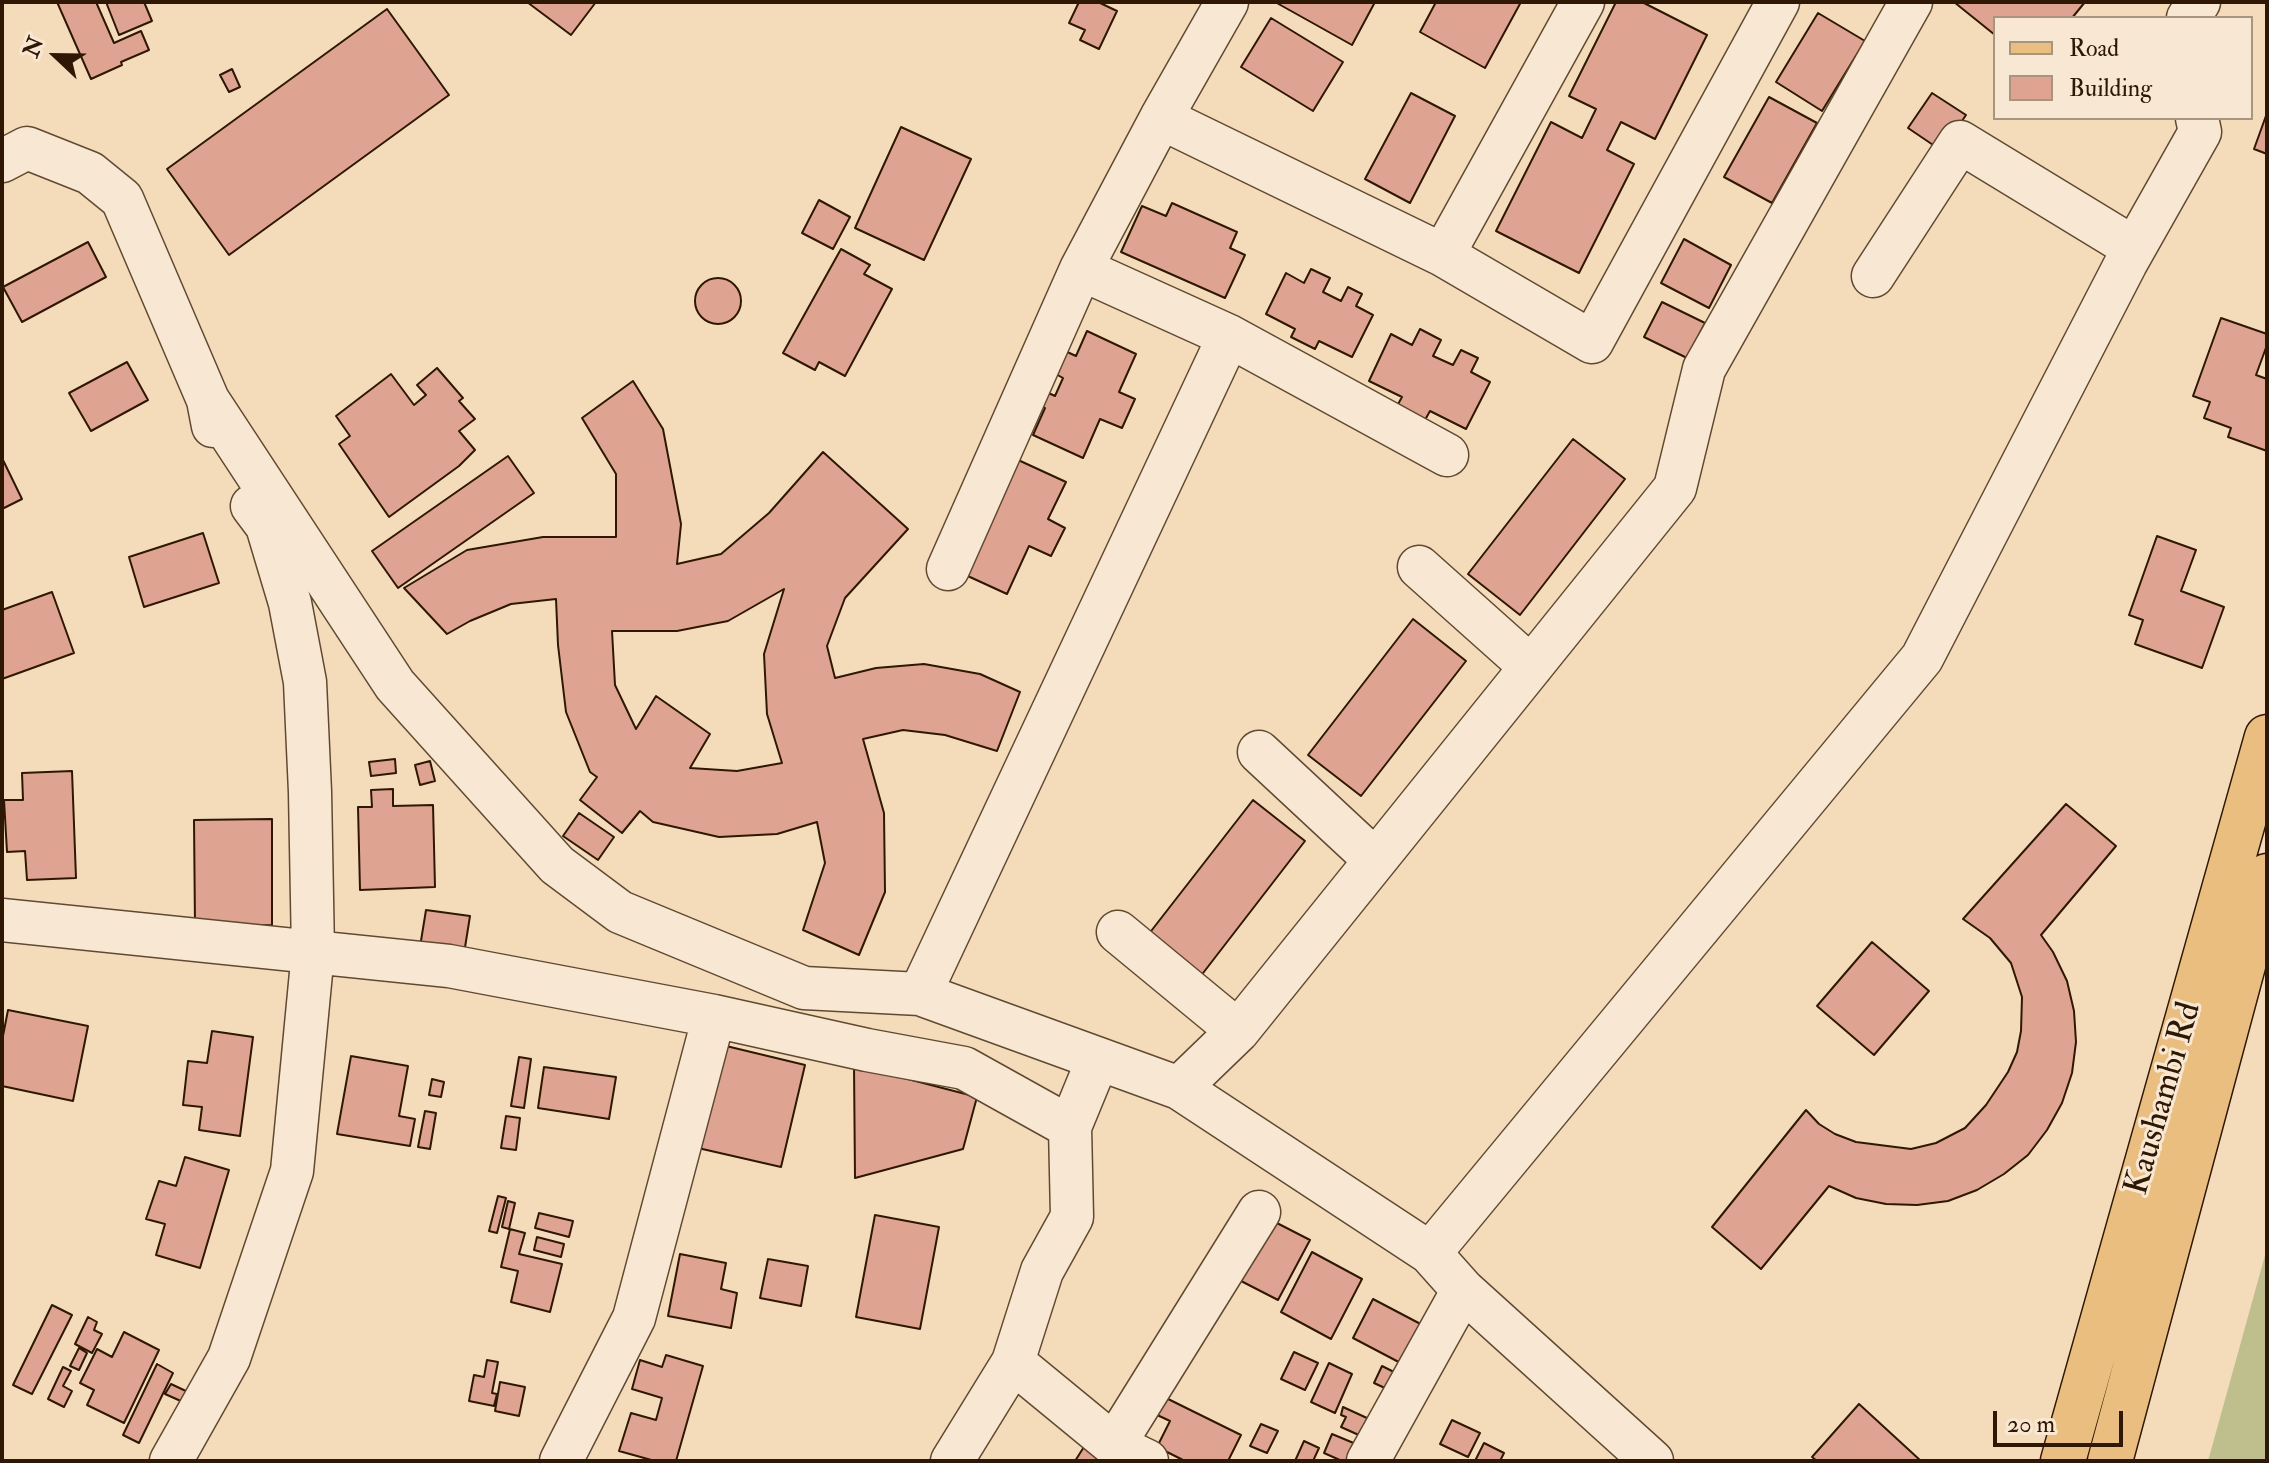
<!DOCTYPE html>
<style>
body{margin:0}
#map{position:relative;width:2269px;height:1463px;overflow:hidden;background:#f4dcbb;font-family:"IM FELL Double Pica",serif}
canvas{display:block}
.frame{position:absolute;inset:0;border:4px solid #2f1803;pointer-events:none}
.legend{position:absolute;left:1993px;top:16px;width:260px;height:104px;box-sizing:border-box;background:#f8e8d3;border:2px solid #a89580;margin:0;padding:10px 14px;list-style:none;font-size:24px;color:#2f1803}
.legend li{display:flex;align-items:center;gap:16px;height:40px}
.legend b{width:40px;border:2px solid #a89580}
.north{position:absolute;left:16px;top:16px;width:80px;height:80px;-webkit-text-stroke:6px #f8e8d3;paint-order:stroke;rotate:292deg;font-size:22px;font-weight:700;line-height:32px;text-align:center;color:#2f1803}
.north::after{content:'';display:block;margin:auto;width:28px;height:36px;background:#2f1803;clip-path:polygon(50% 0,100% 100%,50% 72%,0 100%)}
.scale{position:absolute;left:1993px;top:1411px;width:130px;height:36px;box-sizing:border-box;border:4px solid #2f1803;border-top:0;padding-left:10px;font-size:24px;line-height:28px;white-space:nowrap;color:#2f1803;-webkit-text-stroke:6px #f8e8d3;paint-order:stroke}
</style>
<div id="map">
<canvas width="2269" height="1463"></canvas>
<div class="frame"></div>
<ul class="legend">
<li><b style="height:10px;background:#eabe7e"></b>Road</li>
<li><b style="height:22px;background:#dfa491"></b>Building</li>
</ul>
<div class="north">N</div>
<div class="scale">20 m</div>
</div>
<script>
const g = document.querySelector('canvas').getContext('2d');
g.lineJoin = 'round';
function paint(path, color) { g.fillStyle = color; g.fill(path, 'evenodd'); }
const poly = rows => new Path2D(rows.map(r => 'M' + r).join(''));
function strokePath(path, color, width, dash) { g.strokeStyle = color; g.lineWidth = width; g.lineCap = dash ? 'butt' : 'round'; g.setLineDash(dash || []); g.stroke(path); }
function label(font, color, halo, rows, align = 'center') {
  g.font = font + ' "IM FELL Double Pica",serif'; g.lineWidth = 6; g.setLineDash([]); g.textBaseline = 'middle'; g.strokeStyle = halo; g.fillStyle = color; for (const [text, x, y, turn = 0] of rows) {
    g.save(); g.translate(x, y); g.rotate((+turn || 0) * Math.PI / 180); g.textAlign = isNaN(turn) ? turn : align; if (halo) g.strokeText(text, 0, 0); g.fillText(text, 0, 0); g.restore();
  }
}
paint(poly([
 [2267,1248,2267,1461,2208,1461]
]), '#bfbf8d');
const building = poly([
 [57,2,96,2,114,43,141,31,149,50,121,62,122,65,91,79,57,2],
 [106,2,144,2,152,21,119,35,106,2],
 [527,2,596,2,571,35,527,2],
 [1079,2,1098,2,1117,11,1099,49,1080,40,1085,30,1069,23,1079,2],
 [1275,2,1375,2,1352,45,1275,2],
 [1436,2,1521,2,1485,68,1420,32,1436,2],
 [1616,2,1642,2,1707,35,1655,139,1621,122,1607,150,1634,164,1579,273,1496,231,1551,122,1582,138,1596,109,1569,96,1616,2],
 [1954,2,2085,2,2072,18,1995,18,1995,35,1954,2],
 [387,9,449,95,229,255,167,169,387,9],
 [1818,13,1865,41,1822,111,1776,82,1818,13],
 [1271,18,1343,62,1313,111,1241,67,1271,18],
 [232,69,240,87,229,92,220,75,232,69],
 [1411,93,1455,116,1410,203,1365,179,1411,93],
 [1932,93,1966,115,1942,151,1908,128,1932,93],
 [1769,97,1817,123,1772,203,1724,177,1769,97],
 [2267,113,2267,154,2254,149,2267,113],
 [901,127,971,159,924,260,855,228,901,127],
 [819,200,850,217,833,249,802,233,819,200],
 [1172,203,1237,232,1230,248,1245,255,1225,298,1121,252,1142,206,1166,216,1172,203],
 [1684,239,1731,265,1709,308,1661,283,1684,239],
 [88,242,106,277,22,322,3,287,88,242],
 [841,249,870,265,864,274,892,289,845,376,819,362,815,370,783,353,841,249],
 [1311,269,1330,278,1323,292,1341,301,1348,287,1362,294,1356,306,1373,315,1352,357,1319,341,1315,349,1291,337,1295,329,1266,314,1286,273,1304,283,1311,269],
 '695 301a23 23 0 1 1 46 0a23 23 0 1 1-46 0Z',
 [1662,302,1705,323,1687,358,1644,337,1662,302],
 [2221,318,2267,334,2267,345,2256,375,2267,379,2267,451,2228,437,2231,428,2204,418,2210,402,2193,396,2221,318],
 [1420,329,1441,340,1433,356,1453,365,1461,350,1478,358,1471,372,1490,382,1466,429,1430,411,1425,420,1397,406,1402,397,1369,381,1391,334,1412,345,1420,329],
 [1087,331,1136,354,1119,392,1135,399,1122,428,1100,419,1083,458,1033,435,1045,408,1036,403,1042,390,1055,396,1063,378,1054,373,1065,351,1076,356,1087,331],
 [127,362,148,400,91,431,69,393,127,362],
 [437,368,463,398,459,401,475,419,459,431,475,450,459,466,389,517,339,444,350,436,336,416,391,374,414,405,426,395,417,385,437,368],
 [633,381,663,429,681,524,677,564,721,554,769,513,823,452,908,529,845,598,827,646,835,678,876,668,924,664,980,674,1020,692,997,751,945,735,903,730,863,739,884,813,885,892,859,955,803,930,825,863,817,822,777,834,719,837,653,822,640,811,622,833,580,800,597,777,590,772,566,712,558,645,556,599,511,604,470,621,447,634,404,588,467,550,543,537,616,537,616,474,582,418,633,381],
 [784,589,764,654,767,714,782,763,737,771,690,768,710,734,656,696,636,729,615,685,612,631,677,631,728,621,784,589],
 [1573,439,1625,479,1520,615,1468,574,1573,439],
 [508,456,534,493,398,588,372,551,508,456],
 [2,458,22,499,2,509,2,458],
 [1016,459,1066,482,1048,519,1065,528,1051,556,1029,546,1007,594,959,572,1016,459],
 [203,533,219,583,144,607,129,557,203,533],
 [2157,536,2196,550,2181,591,2224,607,2202,668,2135,644,2143,620,2129,615,2157,536],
 [52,592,74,653,2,679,2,610,52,592],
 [1413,619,1466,661,1361,796,1308,755,1413,619],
 [395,759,396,773,371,776,369,762,395,759],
 [430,761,435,781,420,785,415,765,430,761],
 [72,771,76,878,27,880,25,851,7,852,4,800,23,800,22,773,72,771],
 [393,789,393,806,433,805,435,887,360,890,358,807,372,807,371,790,393,789],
 [1253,800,1305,841,1200,977,1148,935,1253,800],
 [2066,804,2116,846,2041,935,2053,952,2067,981,2074,1011,2076,1042,2072,1073,2062,1103,2047,1130,2028,1155,2004,1174,1977,1190,1948,1201,1917,1205,1886,1204,1856,1198,1829,1186,1761,1269,1712,1227,1806,1110,1819,1124,1835,1134,1856,1142,1911,1149,1936,1143,1965,1128,1986,1105,2008,1072,2017,1052,2021,1031,2022,997,2011,963,1990,938,1963,919,2066,804],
 [579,813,614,837,598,860,563,836,579,813],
 [272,819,272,925,195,926,194,820,272,819],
 [426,910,470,916,463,960,419,953,426,910],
 [1872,942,1929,991,1874,1055,1817,1006,1872,942],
 [8,1010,88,1026,73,1101,2,1086,2,1041,8,1010],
 [212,1031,253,1037,240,1136,199,1130,202,1107,183,1105,188,1061,207,1063,212,1031],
 [722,1045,805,1065,781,1167,698,1148,722,1045],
 [351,1056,408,1066,399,1116,415,1119,410,1146,337,1134,351,1056],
 [519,1057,531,1059,524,1108,511,1106,519,1057],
 [854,1065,977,1097,963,1149,855,1178,854,1065],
 [544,1067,616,1077,609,1119,538,1108,544,1067],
 [432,1079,444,1082,441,1097,429,1095,432,1079],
 [425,1111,436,1113,430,1149,418,1147,425,1111],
 [506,1116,520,1118,516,1150,501,1148,506,1116],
 [185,1157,229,1170,200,1268,156,1255,165,1224,146,1219,159,1181,176,1186,185,1157],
 [498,1196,506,1198,497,1233,489,1231,498,1196],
 [508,1201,515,1203,509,1229,502,1227,508,1201],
 [539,1213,573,1221,569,1237,535,1228,539,1213],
 [875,1215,939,1227,920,1329,856,1317,875,1215],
 [1273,1221,1310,1240,1278,1300,1241,1281,1273,1221],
 [510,1229,525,1233,519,1254,562,1264,550,1312,511,1302,518,1271,501,1267,510,1229],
 [537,1237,564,1244,561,1257,534,1250,537,1237],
 [1312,1252,1362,1279,1331,1339,1281,1312,1312,1252],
 [680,1254,726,1263,721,1289,737,1293,731,1328,668,1316,680,1254],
 [768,1259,808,1266,801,1306,760,1298,768,1259],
 [1373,1299,1432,1330,1412,1369,1353,1338,1373,1299],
 [52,1305,72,1315,32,1394,13,1385,52,1305],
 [88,1317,97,1322,94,1330,102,1334,92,1353,75,1344,88,1317],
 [124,1332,159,1350,124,1423,87,1405,94,1390,80,1383,97,1349,112,1357,124,1332],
 [79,1348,87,1353,79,1370,70,1366,79,1348],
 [1294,1352,1318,1363,1305,1390,1281,1379,1294,1352],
 [666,1355,703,1366,676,1461,655,1461,619,1451,631,1413,656,1420,662,1398,632,1389,640,1360,662,1367,666,1355],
 [487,1360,498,1362,492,1393,497,1394,494,1406,469,1401,474,1375,484,1377,487,1360],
 [1329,1363,1352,1374,1335,1413,1311,1402,1329,1363],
 [157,1364,173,1373,139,1443,123,1435,157,1364],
 [1382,1366,1394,1372,1387,1389,1374,1383,1382,1366],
 [63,1367,71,1371,63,1386,72,1391,64,1407,48,1399,63,1367],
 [500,1382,525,1387,519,1416,495,1411,500,1382],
 [171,1384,188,1392,183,1402,165,1394,171,1384],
 [1164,1397,1241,1435,1228,1461,1185,1461,1157,1447,1170,1421,1155,1414,1164,1397],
 [1859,1404,1921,1461,1817,1461,1812,1457,1859,1404],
 [1343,1407,1380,1424,1372,1441,1341,1427,1346,1417,1341,1415,1343,1407],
 [1452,1420,1480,1433,1468,1457,1440,1444,1452,1420],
 [1261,1424,1278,1431,1267,1453,1250,1446,1261,1424],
 [1332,1434,1356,1444,1348,1461,1342,1461,1324,1453,1332,1434],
 [1089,1439,1110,1461,1075,1461,1089,1439],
 [1304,1441,1319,1448,1313,1461,1295,1461,1304,1441],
 [1484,1443,1504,1453,1500,1461,1475,1461,1484,1443]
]);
paint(building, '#dfa491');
strokePath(building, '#2f1803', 2);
const minor = poly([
 [2188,18,2199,2],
 [1161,118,1443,255,1592,342,1778,2],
 [2,161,27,148,90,173,122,199,208,400,213,426],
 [1443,255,1583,2],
 [1081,269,1229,336,1447,455],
 [1873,276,1960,142,2134,248],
 [208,400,395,685,557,865,620,912,804,988,920,994,1179,1088,1430,1253,1463,1290,1652,1461],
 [1419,567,1531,667],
 [948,569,1081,269,1161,118,1227,2],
 [1259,752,1375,860],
 [2,920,449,966,714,1016,867,1050,964,1068,1070,1127,1072,1217,1042,1271,1013,1362,952,1461],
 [1118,932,1238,1031],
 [920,994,1229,336],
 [1179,1088,1238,1031,1675,488,1704,369,1911,2],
 [1070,1127,1098,1059],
 [1430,1253,1922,658,2126,263,2200,132,2197,118],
 [1013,1362,1114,1445,1147,1461],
 [1114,1445,1259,1212],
 [171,1461,229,1358,292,1171,313,952,310,792,305,682,290,603,267,526,252,506],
 [561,1461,634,1318,714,1016],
 [1368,1461,1463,1290]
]);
const major = poly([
 [2063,1461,2267,737],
 [2110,1461,2267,876]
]);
strokePath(minor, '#604931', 45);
strokePath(major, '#2f1803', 47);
strokePath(minor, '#f8e8d3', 42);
strokePath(major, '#eabe7e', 44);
label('34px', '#2f1803', '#f8e8d3', [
 ["Kaushambi Rd",2165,1099,-74]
]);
</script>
